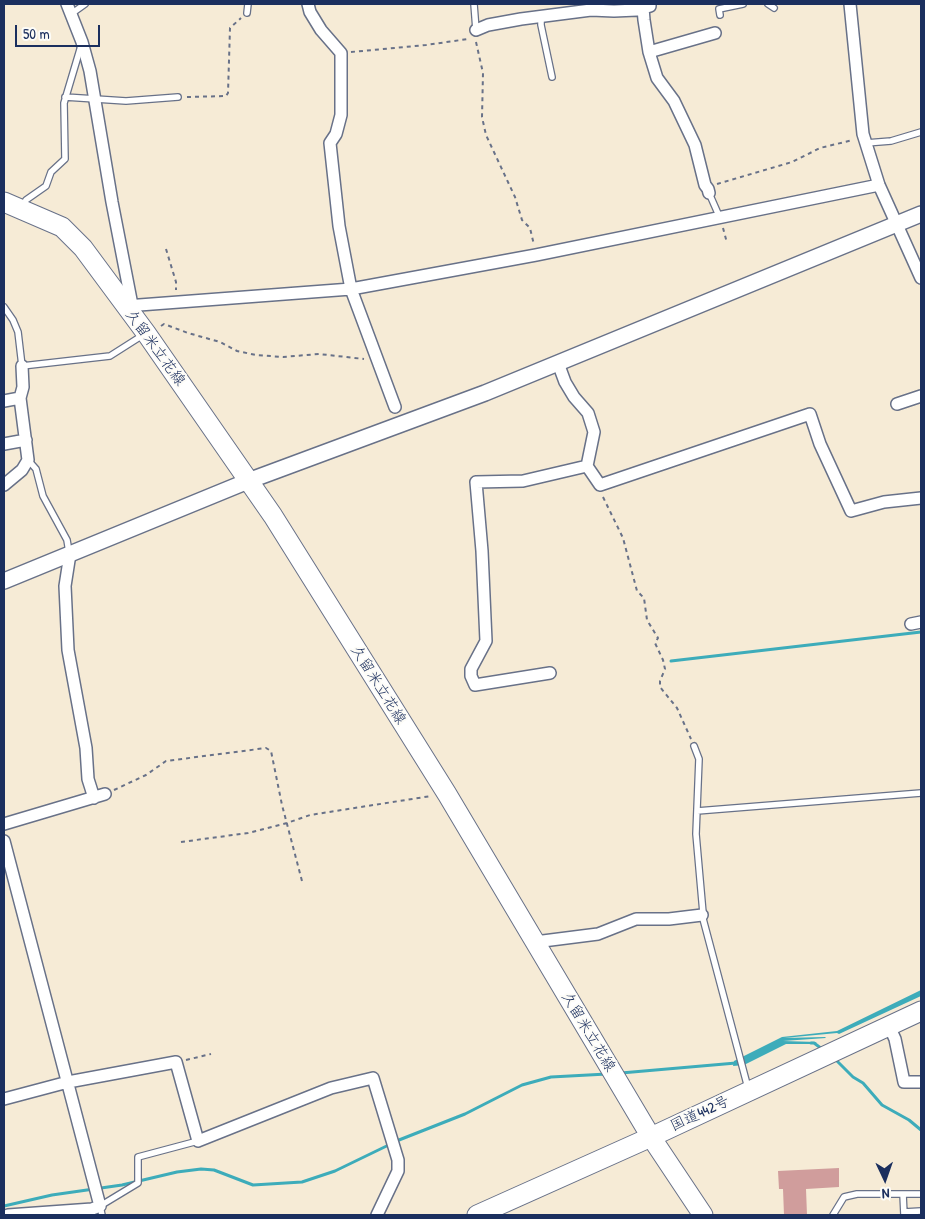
<!DOCTYPE html>
<meta charset="utf-8">
<style>
body{margin:0}
#map{position:relative;width:925px;height:1219px;overflow:hidden;background:#f6ebd6;font-family:"Patrick Hand",sans-serif}
canvas{display:block}
.frame{position:absolute;inset:0;border:5px solid #1b2f5e;pointer-events:none}
.north{position:absolute;left:860px;top:1154px;width:50px;height:50px;-webkit-text-stroke:4px #fdfcf7;paint-order:stroke;rotate:177deg;font-size:14px;font-weight:700;line-height:20px;text-align:center;color:#1b2f5e}
.north::after{content:'';display:block;margin:auto;width:18px;height:22px;background:#1b2f5e;clip-path:polygon(50% 0,100% 100%,50% 72%,0 100%)}
.scale{position:absolute;left:15px;top:25px;width:85px;height:22px;box-sizing:border-box;border:2px solid #1b2f5e;border-top:0;padding-left:6px;font-size:15px;line-height:18px;white-space:nowrap;color:#1b2f5e;-webkit-text-stroke:4px #fdfcf7;paint-order:stroke}
</style>
<div id="map">
<canvas width="925" height="1219"></canvas>
<div class="frame"></div>
<div class="north">N</div>
<div class="scale">50 m</div>
</div>
<script>
const g = document.querySelector('canvas').getContext('2d');
g.lineJoin = 'round';
function paint(path, color) { g.fillStyle = color; g.fill(path, 'evenodd'); }
const poly = rows => new Path2D(rows.map(r => 'M' + r).join(''));
function strokePath(path, color, width, dash) { g.strokeStyle = color; g.lineWidth = width; g.lineCap = dash ? 'butt' : 'round'; g.setLineDash(dash || []); g.stroke(path); }
function label(font, color, halo, rows, align = 'center') {
  g.font = font + ' "Patrick Hand","Klee One",sans-serif'; g.lineWidth = 4; g.setLineDash([]); g.textBaseline = 'middle'; g.strokeStyle = halo; g.fillStyle = color; for (const [text, x, y, turn = 0] of rows) {
    g.save(); g.translate(x, y); g.rotate((+turn || 0) * Math.PI / 180); g.textAlign = isNaN(turn) ? turn : align; if (halo) g.strokeText(text, 0, 0); g.fillText(text, 0, 0); g.restore();
  }
}
paint(poly([
 [921,990,921,996,839,1034,837,1033,784,1038,825,1037,826,1038,783,1041,817,1042,813,1044,786,1044,744,1065,733,1066,734,1061,782,1037,837,1031]
]), '#3dacba');
strokePath(poly([
 [671,661,921,632],
 [811,1043,814,1043,822,1049],
 [835,1059,853,1077,863,1083,882,1105,909,1120,921,1130],
 [621,1073,736,1063],
 [4,1206,52,1195,122,1185,177,1172,201,1169,214,1170,253,1185,302,1182,335,1171,399,1140,465,1114,522,1085,551,1077,607,1074]
]), '#3dacba', 3);
paint(poly([
 [839,1168,839,1187,806,1189,807,1215,784,1215,783,1189,779,1189,778,1171]
]), '#d09d9c');
const service = poly([
 [474,4,476,30],
 [768,4,774,8],
 [247,13,248,4],
 [71,14,85,4],
 [720,15,719,9,743,4],
 [541,16,541,25,552,77],
 [65,97,126,101,178,97],
 [866,143,891,141,921,132],
 [709,193,720,218],
 [23,206,26,200,46,186,51,172,65,159,64,103,81,46],
 [4,307,13,320,18,332,22,366,110,356,143,335],
 [28,460,36,469,43,496,67,540,69,552],
 [694,746,699,759,696,834,703,913,702,915,748,1088],
 [697,811,921,793],
 [903,1194,904,1215],
 [904,1212,921,1211],
 [102,1215,100,1206,138,1183,138,1157,198,1141],
 [833,1215,844,1197,857,1194,921,1194]
]);
const minor = poly([
 [67,4,82,42,90,71,112,202,132,305],
 [308,4,310,12,321,30,341,53,341,115,336,134,330,143,339,226,351,289,395,407],
 [850,4,863,134,879,185,921,278],
 [643,8,644,20,649,52,657,78,674,101,695,145,705,185,708,189,709,193],
 [476,30,488,25,521,19,591,10,614,11,637,10,650,6,650,4],
 [649,52,715,33],
 [126,306,351,289,536,255,879,185],
 [4,401,20,398],
 [897,404,921,396],
 [4,444,26,440],
 [587,466,600,485,810,414,820,444,851,511,884,502,921,498],
 [4,485,22,470,28,460,20,398,23,387,22,366],
 [70,554,65,586,68,650,86,748,88,779,94,798],
 [911,624,921,622],
 [550,673,475,685,471,676,471,669,486,641,482,551,476,482,523,481,587,466,594,432,588,413,574,397,565,382,558,363],
 [4,824,105,794],
 [4,841,100,1206,92,1209,8,1215],
 [535,942,598,934,636,919,669,919,702,915],
 [889,1026,895,1039,904,1082,921,1082],
 [4,1099,68,1082,176,1062,198,1141,331,1088,373,1078,398,1160,398,1171,377,1215]
]);
const tertiary = poly([
 [4,581,248,481,485,393,921,214]
]);
const primary = poly([
 [4,202,62,227,83,248,146,333,273,516,447,794,651,1137,703,1215]
]);
const trunk = poly([
 [477,1215,651,1137,921,1011]
]);
strokePath(service, '#687188', 8);
strokePath(minor, '#687188', 14);
strokePath(tertiary, '#687188', 18);
strokePath(primary, '#687188', 21);
strokePath(trunk, '#687188', 21);
strokePath(poly([
 [476,42,483,73,482,117,486,135,515,197,522,220,530,228,534,245],
 [351,52,426,45,468,39],
 [187,97,226,96,228,93,230,28,241,18],
 [717,184,792,162,820,148,853,140],
 [723,228,727,243],
 [166,249,176,282,176,290],
 [161,326,164,324,188,333,220,342,237,351,256,355,283,357,319,354,364,359],
 [603,497,623,538,637,591,644,598,647,620,658,638,655,643,663,660,665,669,660,681,660,687,677,708,691,739],
 [114,790,146,775,166,761,266,748,271,751,282,805,302,881],
 [181,842,248,833,287,823,310,815,431,796],
 [186,1060,211,1054]
]), '#687188', 2, [4, 4]);
strokePath(service, '#fff', 5.5);
strokePath(minor, '#fff', 11);
strokePath(tertiary, '#fff', 15);
strokePath(primary, '#fff', 19);
strokePath(trunk, '#fff', 19);
label('15px', '#1b2f5e', '#fdfcf7', [
 ["久留米立花線",155,348,54],
 ["久留米立花線",378,685,58],
 ["久留米立花線",588,1032,59],
 ["国道442号",700,1114,-25]
]);
</script>
